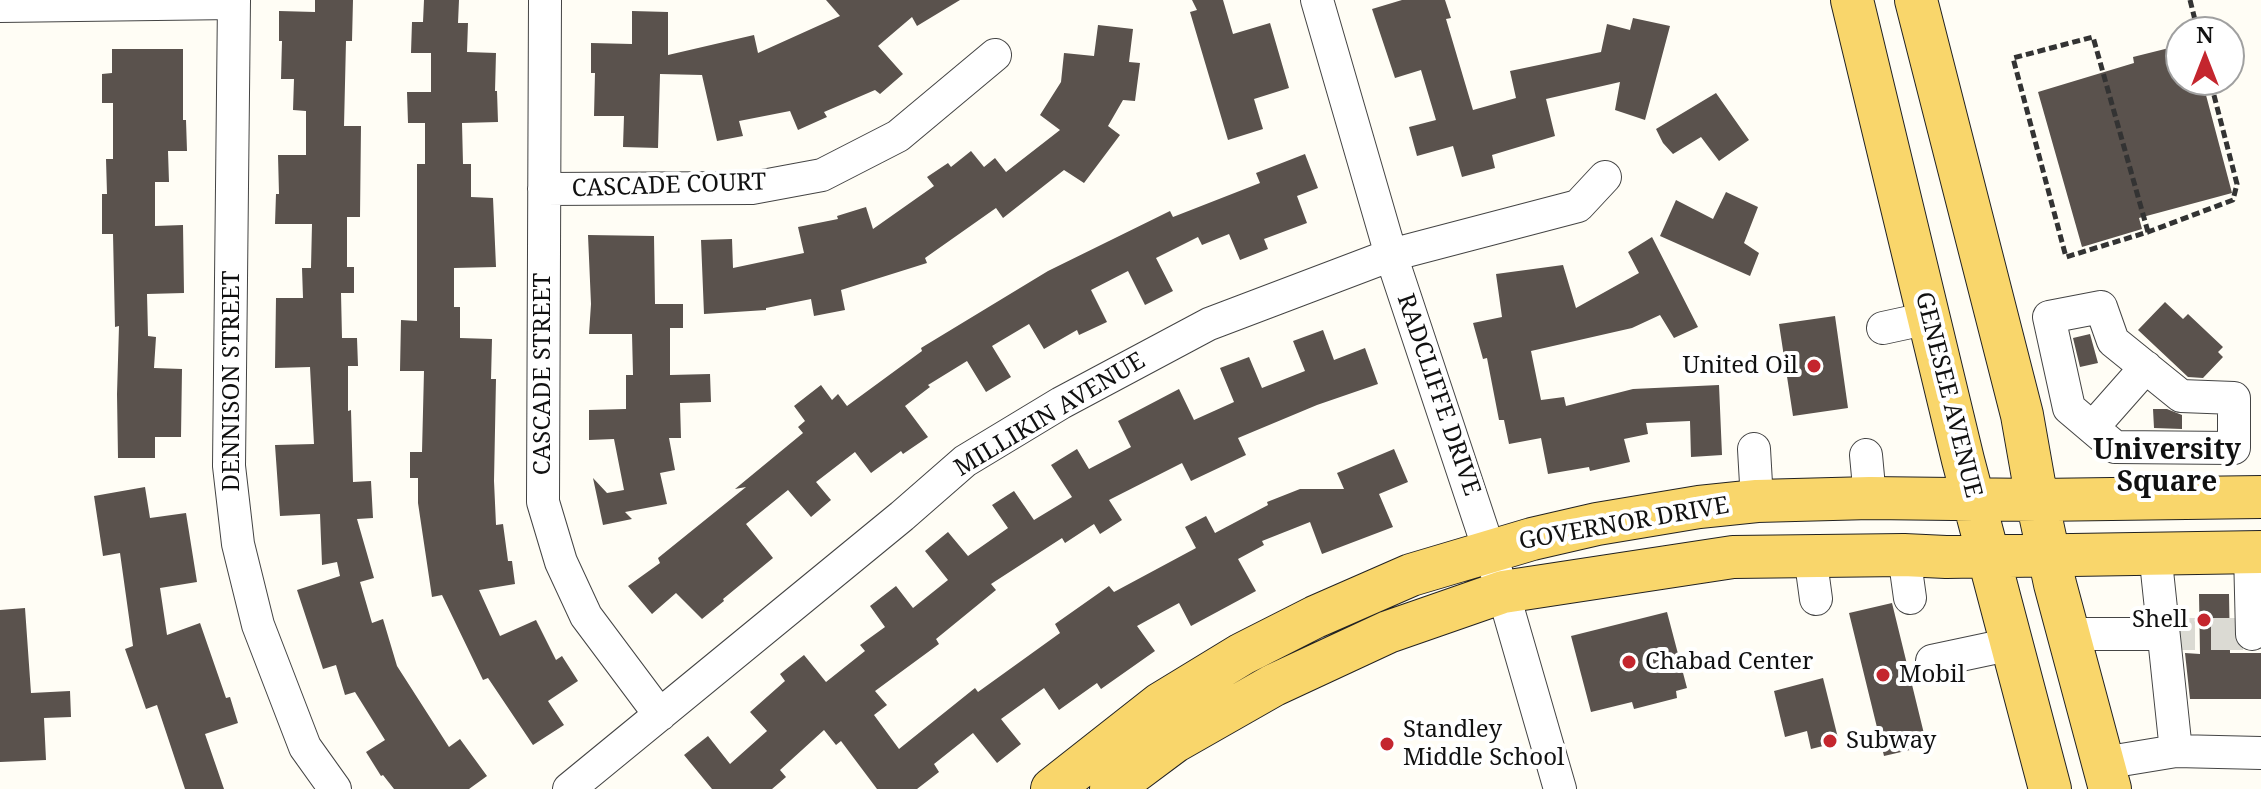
<!DOCTYPE html>
<style>
body{margin:0}
#map{position:relative;width:2261px;height:789px;overflow:hidden;background:#fffdf5;font-family:"Noto Serif",serif}
canvas{display:block}
.north{position:absolute;left:2165px;top:16px;width:80px;height:80px;box-sizing:border-box;background:#fff;border:2px solid #a0a0a0;border-radius:50%;rotate:0deg;font-size:22px;font-weight:700;line-height:32px;text-align:center;color:#111}
.north::after{content:'';display:block;margin:auto;width:28px;height:36px;background:#c4262e;clip-path:polygon(50% 0,100% 100%,50% 72%,0 100%)}
</style>
<div id="map">
<canvas width="2261" height="789"></canvas>
<div class="north">N</div>
</div>
<script>
const g = document.querySelector('canvas').getContext('2d');
g.lineJoin = 'round';
function paint(path, color) { g.fillStyle = color; g.fill(path, 'evenodd'); }
const poly = rows => new Path2D(rows.map(r => 'M' + r).join(''));
function strokePath(path, color, width, dash) { g.strokeStyle = color; g.lineWidth = width; g.lineCap = dash ? 'butt' : 'round'; g.setLineDash(dash || []); g.stroke(path); }
function label(font, color, halo, rows, align = 'center') {
  g.font = font + ' "Noto Serif",serif'; g.lineWidth = 8; g.setLineDash([]); g.textBaseline = 'middle'; g.strokeStyle = halo; g.fillStyle = color; for (const [text, x, y, turn = 0] of rows) {
    g.save(); g.translate(x, y); g.rotate((+turn || 0) * Math.PI / 180); g.textAlign = isNaN(turn) ? turn : align; if (halo) g.strokeText(text, 0, 0); g.fillText(text, 0, 0); g.restore();
  }
}
paint(poly([
 [315,0,353,0,352,41,346,41,344,126,361,126,360,217,347,217,347,267,354,267,354,293,341,293,342,338,357,338,358,366,348,366,348,411,351,410,353,482,371,481,373,518,357,519,374,578,360,582,372,623,383,619,397,666,449,747,460,739,487,776,469,789,394,789,383,775,381,776,366,752,385,740,355,692,345,695,336,665,323,669,297,590,340,576,337,562,322,565,320,514,280,516,275,445,314,444,310,367,275,368,276,298,303,298,302,268,311,268,312,224,275,224,276,194,279,194,278,155,306,155,306,111,293,110,294,79,281,79,282,41,279,41,279,11,315,12],
 [424,0,459,0,458,23,468,23,467,52,496,53,495,91,497,91,498,122,462,123,463,164,471,164,471,197,493,198,496,267,454,268,454,307,460,307,460,338,492,339,491,379,496,379,494,481,496,525,503,524,508,561,512,561,515,584,479,590,500,636,536,620,556,660,562,656,578,681,548,701,564,725,533,745,488,678,483,680,442,595,432,597,418,503,418,478,410,478,410,452,422,452,424,371,400,371,401,320,417,321,417,164,425,164,425,123,408,123,407,92,431,92,431,53,411,53,412,22,423,22],
 [826,0,960,0,917,26,912,17,878,46,903,74,880,94,875,90,824,112,827,117,798,130,790,111,739,121,743,136,717,141,702,75,660,74,658,148,623,147,624,116,594,116,595,73,591,73,591,43,632,44,632,11,668,12,668,55,754,35,758,53,840,16],
 [1192,0,1223,0,1233,34,1270,23,1289,88,1254,99,1263,129,1228,140,1190,12,1197,10],
 [1402,0,1445,0,1451,18,1446,19,1473,110,1516,98,1510,71,1601,52,1607,24,1630,30,1633,18,1670,26,1645,120,1615,110,1620,82,1546,99,1555,136,1492,155,1495,168,1462,177,1453,146,1417,156,1409,127,1436,120,1421,70,1395,78,1372,9],
 [1098,25,1133,29,1129,62,1140,63,1135,101,1123,100,1108,126,1120,135,1084,183,1064,170,1003,218,996,208,925,258,927,263,841,290,845,310,814,316,811,299,766,308,766,310,704,314,701,240,732,239,733,268,804,253,798,227,838,219,837,216,866,207,873,229,934,186,927,177,948,163,951,167,971,151,984,167,995,158,1006,172,1060,130,1040,115,1061,82,1064,53,1094,56],
 [2181,45,2181,80,2202,80,2232,193,2139,218,2142,229,2082,247,2038,92,2134,63,2133,57],
 [112,49,183,49,183,120,186,120,187,151,168,151,169,182,155,182,155,226,183,225,184,293,147,294,148,336,156,337,154,368,182,369,181,437,155,437,155,458,118,458,117,394,119,326,115,327,113,234,102,234,102,194,107,194,106,159,113,159,113,103,102,103,102,74,112,73],
 [1716,93,1749,140,1719,161,1701,137,1673,154,1663,143,1656,129],
 [1305,154,1318,188,1297,196,1307,223,1264,239,1268,249,1240,260,1229,234,1202,245,1198,237,1156,258,1173,291,1145,305,1128,271,1091,290,1107,322,1079,335,1077,330,1044,349,1029,324,992,346,1011,377,986,392,967,361,928,385,930,387,905,406,928,437,903,454,901,451,871,473,855,452,816,482,831,500,811,517,788,490,746,524,773,558,723,599,724,601,702,619,676,593,652,614,628,586,660,563,658,558,746,487,735,489,803,433,798,427,805,421,794,406,821,385,832,400,838,394,847,406,922,351,921,348,1048,271,1170,211,1173,217,1260,183,1256,173],
 [1726,192,1758,207,1744,243,1759,253,1750,276,1660,236,1676,200,1713,219],
 [588,235,654,236,655,304,683,304,683,328,670,328,670,375,710,374,711,402,680,403,681,438,669,438,675,470,660,473,667,504,625,512,632,519,603,525,593,478,607,493,624,490,614,439,589,440,589,410,626,409,626,375,633,375,632,334,589,334,591,304],
 [1652,237,1698,327,1674,338,1660,315,1632,328,1531,351,1541,400,1564,397,1566,406,1633,389,1719,385,1722,455,1691,457,1690,421,1646,423,1648,434,1624,439,1630,462,1590,471,1589,467,1548,474,1541,438,1509,444,1504,420,1499,420,1487,358,1483,359,1473,323,1502,317,1496,274,1563,265,1576,308,1639,273,1628,252],
 [2165,302,2183,319,2188,314,2223,347,2218,352,2223,357,2203,378,2188,377,2138,330],
 [1835,316,1848,408,1793,416,1779,324],
 [1323,330,1334,360,1365,348,1378,384,1317,405,1238,438,1246,455,1191,481,1182,463,1109,500,1122,520,1100,534,1094,524,1065,543,1062,538,991,584,996,590,936,639,939,644,875,691,887,705,874,715,899,749,975,688,978,692,1060,633,1055,624,1109,586,1114,592,1196,548,1185,527,1206,516,1215,533,1268,505,1267,502,1300,489,1344,489,1337,473,1394,449,1408,482,1379,494,1393,527,1322,554,1310,522,1262,541,1264,545,1238,559,1256,591,1191,626,1179,603,1137,626,1155,651,1101,689,1097,683,1059,710,1044,688,1001,719,1021,744,997,763,973,733,934,764,939,772,917,789,877,789,841,741,836,745,824,730,780,770,786,777,772,789,712,789,684,755,708,736,730,764,767,731,750,712,785,681,780,674,804,655,826,682,865,651,860,645,885,627,870,606,896,586,913,608,948,580,925,551,948,532,968,556,1008,528,992,505,1014,491,1034,520,1072,497,1051,465,1077,449,1089,469,1131,447,1118,421,1179,389,1194,420,1234,402,1220,368,1249,357,1262,388,1305,371,1293,341],
 [2090,334,2098,363,2080,367,2073,338],
 [2153,409,2167,409,2182,415,2182,429,2154,428],
 [145,487,150,518,186,513,197,582,160,588,167,635,200,623,226,698,230,697,238,723,205,734,224,789,185,789,157,705,146,709,125,649,133,646,120,553,103,556,94,496],
 [2199,594,2229,594,2230,653,2261,653,2261,699,2190,699,2185,653,2200,654],
 [1892,603,1927,746,1884,756,1849,613],
 [25,608,31,693,70,691,71,717,44,718,46,760,0,762,0,610],
 [1667,612,1687,688,1676,691,1677,698,1634,709,1632,702,1591,712,1571,636],
 [1823,678,1839,742,1811,749,1807,731,1785,737,1774,691]
]), '#5a524d');
strokePath(poly([
 [2163,634,2252,634]
]), '#dbdad3', 32, [32, 16]);
const minor = poly([
 [234,0,229,466,238,544,258,625,305,747,335,789],
 [545,0,543,502,561,562,586,616,660,715],
 [1317,0,1391,255,1503,592,1560,789],
 [0,6,234,3],
 [544,189,752,188,822,175,898,136,995,55],
 [2101,307,2113,341,2181,396,2234,398,2234,448,2115,447,2069,408,2049,317,2101,307],
 [1883,328,1929,318],
 [2093,427,2146,367],
 [1754,449,1757,501],
 [1866,455,1870,498],
 [2155,552,2176,751],
 [2250,552,2252,634],
 [1810,555,1816,599],
 [1904,555,1910,598],
 [2069,634,2163,634],
 [1932,661,2012,644],
 [2103,763,2176,751,2261,753],
 [569,789,902,516,965,461,1061,403,1209,324,1391,255,1578,206,1605,177]
]);
const major = poly([
 [1852,0,1963,460,2050,789],
 [1916,0,2022,415,2037,500,2055,584,2110,789],
 [1052,789,1160,704,1242,654,1315,617,1411,575,1532,539,1597,524,1699,507,1757,501,1870,498,2037,500,2261,497],
 [1111,789,1174,742,1274,685,1388,632,1503,592,1733,557,1904,555,1946,557,2261,552]
]);
strokePath(minor, '#444', 34);
strokePath(major, '#222', 44);
strokePath(poly([
 [2190,0,2198,32],
 [2148,232,2093,37,2013,58,2066,257,2148,232,2233,200,2237,184,2210,80]
]), '#333', 5, [8, 4]);
strokePath(minor, '#fff', 32);
strokePath(major, '#f9d66b', 42);
for (const [x, y, r, color] of [
 [1814,366,8,"#c4262e"],
 [2204,620,8,"#c4262e"],
 [1629,662,8,"#c4262e"],
 [1883,675,8,"#c4262e"],
 [1830,741,8,"#c4262e"],
 [1387,744,8,"#c4262e"]
]) { const dot = new Path2D(); dot.arc(x, y, r, 0, 2 * Math.PI); g.fillStyle = color; g.fill(dot); strokePath(dot, '#fff', 3); }
label('24px', '#111', '#fff', [
 ["CASCADE COURT",669,186,-2],
 ["CASCADE STREET",543,374,-90],
 ["DENNISON STREET",232,381,-90],
 ["RADCLIFFE DRIVE",1438,395,71],
 ["GENESEE AVENUE",1948,395,76],
 ["MILLIKIN AVENUE",1050,415,-31],
 ["GOVERNOR DRIVE",1624,524,-10]
]);
label('24px', '#111', '#fff', [
 ["United Oil",1798,366,"right"],
 ["Shell",2188,620,"right"],
 ["Chabad Center",1645,662],
 ["Mobil",1899,675],
 ["Standley",1403,730],
 ["Middle School",1403,758],
 ["Subway",1846,741]
], 'left');
label('bold 28px', '#111', '#fff', [
 ["University",2167,451],
 ["Square",2167,483]
]);
</script>
